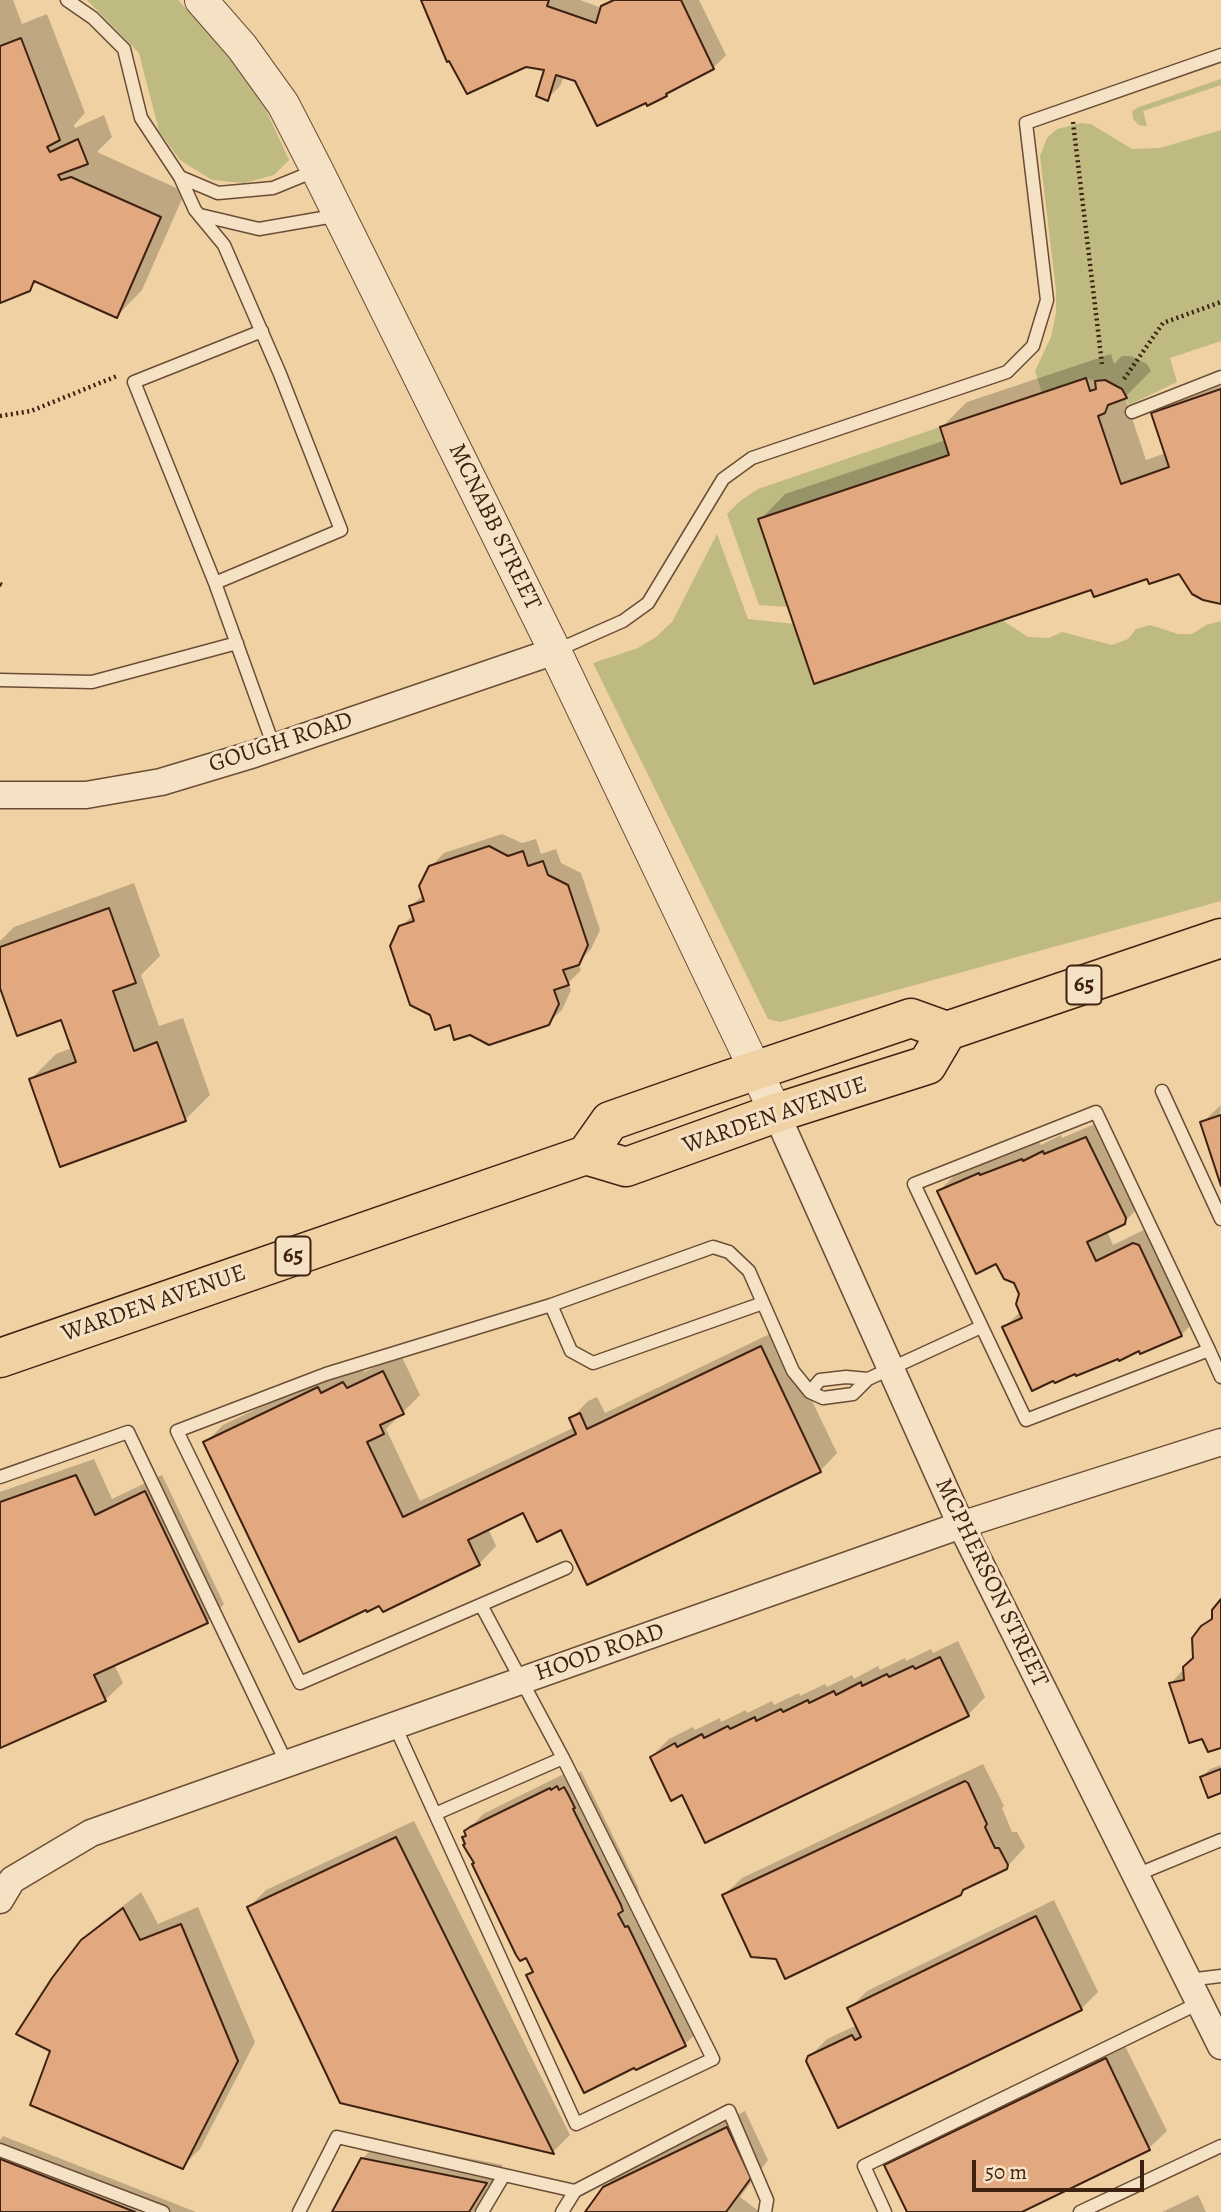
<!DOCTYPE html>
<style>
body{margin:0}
#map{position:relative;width:1221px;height:2212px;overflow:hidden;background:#efd1a3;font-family:Alegreya,serif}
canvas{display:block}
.scale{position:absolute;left:972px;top:2160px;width:172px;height:32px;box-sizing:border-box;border:4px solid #3f2111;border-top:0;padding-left:9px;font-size:21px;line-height:24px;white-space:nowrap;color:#3f2111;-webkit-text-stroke:5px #f5e1c3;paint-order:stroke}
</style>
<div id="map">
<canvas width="1221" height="2212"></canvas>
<div class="scale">50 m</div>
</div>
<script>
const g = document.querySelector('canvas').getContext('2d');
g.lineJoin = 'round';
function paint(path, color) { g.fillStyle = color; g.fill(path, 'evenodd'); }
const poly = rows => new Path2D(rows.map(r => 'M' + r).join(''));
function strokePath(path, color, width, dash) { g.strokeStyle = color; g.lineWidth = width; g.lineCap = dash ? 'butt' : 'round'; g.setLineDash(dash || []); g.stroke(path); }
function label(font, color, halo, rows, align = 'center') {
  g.font = font + ' Alegreya,serif'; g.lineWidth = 6; g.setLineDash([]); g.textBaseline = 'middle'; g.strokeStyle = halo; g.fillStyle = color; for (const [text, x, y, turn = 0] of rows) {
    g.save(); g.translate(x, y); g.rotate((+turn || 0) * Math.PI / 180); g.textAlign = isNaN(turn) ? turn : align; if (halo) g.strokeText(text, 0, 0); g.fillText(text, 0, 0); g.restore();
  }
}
paint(poly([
 [87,0,178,0,224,48,260,97,289,160,274,175,244,183,212,180,180,160,159,131,139,53],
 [1221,79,1221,85,1143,111,1147,126,1139,125,1133,119,1132,111,1139,107],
 [1081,123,1091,124,1132,149,1160,148,1221,130,1221,341,1170,358,1177,382,1129,405,1122,389,1105,380,1095,381,1086,378,1042,393,1035,371,1051,337,1056,313,1056,290,1040,156,1047,138,1057,129],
 [940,427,949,455,758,519,788,607,759,605,727,514,740,501,758,489],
 [717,534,748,619,794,624,814,684,1002,620,1028,637,1049,638,1062,632,1112,645,1128,639,1136,629,1150,625,1178,634,1192,634,1206,625,1221,621,1221,901,780,1022,768,1019,593,663,638,648,656,637,672,622]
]), '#beba81');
paint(poly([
 [0,0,13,0,22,24,47,14,85,113,74,125,75,128,104,115,112,137,97,152,185,192,142,290,117,316,38,281,29,289,0,301],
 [424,0,580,0,602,8,610,0,699,0,726,55,713,68,672,89,666,95,564,76,560,86,547,99,546,69],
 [1111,354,1114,364,1122,356,1131,356,1147,364,1151,371,1125,397,1146,460,1166,453,1153,413,1178,388,1221,374,1221,602,1179,572,1092,588,760,520,785,494,946,440,942,427,967,402],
 [502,834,522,843,536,839,541,854,556,849,561,863,581,873,600,930,591,949,578,963,581,970,568,983,571,990,562,1010,548,1023,401,927,414,914,411,906,424,894,430,867,444,853],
 [134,883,160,956,141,975,159,1026,183,1018,210,1095,185,1120,31,1079,56,1054,72,1048,62,1018,0,983,0,941,14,927],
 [1221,1105,1220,1114,1221,1180,1202,1123],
 [1104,1120,1141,1205,1124,1222,1107,1231,1113,1245,1152,1226,1199,1317,1181,1335,1141,1352,1140,1349,1076,1372,1004,1328,1021,1311,1021,1294,1015,1281,939,1191,956,1174,996,1157,998,1159,1039,1142,1041,1145,1061,1135,1062,1138],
 [778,1330,837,1453,820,1471,562,1528,524,1511,488,1528,496,1546,479,1564,380,1603,206,1442,223,1425,336,1371,338,1377,361,1366,364,1372,401,1355,420,1395,386,1429,420,1501,575,1427,571,1419,588,1401,597,1397,605,1413],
 [94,1459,112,1499,162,1475,224,1604,207,1622,114,1664,123,1683,105,1700,0,1746,0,1492],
 [1221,1602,1221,1746,1171,1683,1195,1657,1202,1627,1214,1615],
 [958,1641,985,1697,968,1715,683,1793,652,1756,669,1739,693,1727,695,1730,720,1718,721,1722,746,1710,747,1713,772,1701,774,1705,799,1693,800,1696,825,1684,827,1687,852,1675,854,1679,878,1666,880,1670,905,1658,906,1661,931,1649,933,1653],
 [983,1764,1004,1806,1002,1808,1012,1832,1017,1832,1025,1847,1006,1868,968,1886,960,1894,777,1957,724,1895,742,1878],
 [1221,1765,1221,1791,1202,1777,1210,1769],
 [581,1771,638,1887,639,1892,635,1896,643,1911,646,1910,703,2027,685,2044,637,2068,528,1975,534,1970,476,1862,466,1832,483,1814,568,1772,577,1774],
 [414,1821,570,2135,553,2152,341,2101,249,1907,266,1890],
 [141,1892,158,1924,198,1907,255,2042,200,2149,183,2166,52,2050,82,1941,101,1923],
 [1054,1900,1098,1992,1081,2009,809,2057,827,2039,857,2025,849,2009,867,1991],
 [1123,2042,1167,2131,1149,2148,1018,2212,909,2212,886,2165,904,2148],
 [745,2111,768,2160,740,2197,760,2212,587,2212,604,2188,622,2170],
 [3,2136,196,2212,0,2212,0,2140],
 [380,2141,503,2165,474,2212,334,2212,362,2159],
 [1198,2195,1206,2212,1162,2212]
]), '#0003');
const building = poly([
 [421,0,549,0,547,6,596,23,601,6,614,0,681,0,714,69,666,94,667,96,647,106,646,103,597,126,575,81,556,75,548,101,536,96,544,70,526,67,467,94,449,61,447,62,421,0],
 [21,38,60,140,47,147,50,152,78,139,88,164,58,175,61,180,71,177,161,217,117,318,34,281,30,291,0,303,0,46,21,38],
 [1086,378,1090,391,1096,389,1095,381,1105,380,1122,389,1127,398,1108,405,1105,413,1098,416,1121,484,1169,467,1151,413,1221,389,1221,604,1203,600,1192,594,1179,574,1149,584,1147,579,1094,597,1091,590,814,684,758,519,949,455,940,427,1086,378],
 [489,846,508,856,523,851,528,866,543,861,548,875,568,885,588,945,579,965,563,970,569,985,554,990,559,1004,549,1025,489,1045,470,1035,454,1040,450,1025,435,1030,430,1015,410,1005,390,946,399,926,414,921,409,906,424,901,419,886,429,866,489,846],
 [109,908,136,983,113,991,134,1051,157,1042,186,1121,60,1167,29,1079,76,1062,61,1020,17,1036,0,988,0,947,109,908],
 [1221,1115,1221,1186,1200,1122,1221,1115],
 [1086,1137,1126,1218,1125,1224,1087,1242,1096,1261,1133,1243,1139,1245,1182,1336,1140,1354,1139,1351,1119,1361,1118,1359,1076,1376,1075,1374,1055,1383,1053,1381,1032,1391,1002,1327,1022,1318,1016,1304,1019,1294,1014,1283,1004,1279,996,1264,976,1274,937,1191,979,1173,980,1175,1022,1159,1023,1161,1043,1151,1044,1154,1086,1137],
 [761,1346,821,1472,587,1585,561,1530,537,1542,523,1513,468,1540,480,1565,383,1612,379,1606,367,1612,366,1610,299,1642,203,1442,318,1387,321,1393,343,1382,347,1388,383,1371,404,1414,380,1425,384,1434,367,1442,403,1517,576,1434,569,1418,580,1413,587,1429,761,1346],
 [76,1475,95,1515,145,1491,208,1623,94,1675,106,1701,0,1748,0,1502,76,1475],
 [1221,1599,1221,1748,1208,1752,1202,1739,1189,1743,1169,1683,1184,1680,1183,1667,1193,1658,1192,1638,1201,1626,1212,1619,1212,1610,1221,1599],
 [940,1657,969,1716,705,1843,682,1795,671,1801,650,1757,675,1743,677,1747,702,1734,704,1738,728,1726,730,1729,755,1717,756,1721,781,1709,783,1712,808,1700,809,1703,834,1691,836,1695,861,1682,862,1686,887,1674,889,1677,913,1666,915,1669,940,1657],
 [1221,1769,1221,1793,1208,1798,1200,1777,1221,1769],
 [965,1781,968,1783,987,1824,985,1827,995,1848,999,1848,1008,1865,1007,1869,963,1890,961,1895,785,1979,776,1959,751,1957,722,1895,965,1781],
 [557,1786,559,1790,564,1787,568,1794,575,1808,573,1809,621,1905,623,1911,618,1914,625,1927,628,1926,686,2046,636,2070,634,2068,584,2093,526,1975,533,1972,526,1958,520,1961,516,1955,472,1864,474,1863,463,1845,465,1844,462,1837,466,1836,464,1831,470,1827,550,1788,551,1790,557,1786],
 [396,1837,554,2154,340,2103,247,1907,396,1837],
 [123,1908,140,1940,181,1924,238,2061,183,2169,30,2105,50,2051,16,2034,52,1978,81,1940,123,1908],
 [1036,1916,1082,2010,838,2128,806,2061,808,2056,852,2035,855,2040,861,2037,847,2008,1036,1916],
 [1106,2058,1150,2150,1022,2212,907,2212,884,2165,1106,2058],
 [727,2127,751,2178,726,2212,585,2212,603,2187,727,2127],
 [361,2158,487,2183,469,2212,332,2212,361,2158],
 [0,2159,135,2212,0,2212,0,2159]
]);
paint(building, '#e2a980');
strokePath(building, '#3f2111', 2);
const service = poly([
 [67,0,93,18,124,49,141,118,180,177,195,210,224,245,280,374,341,530,215,583,274,747],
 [180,177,218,193,273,188,317,170],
 [200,215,259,229,340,215],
 [1132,412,1221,377],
 [215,583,134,382,262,331],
 [555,651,623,621,648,603,723,479,752,458,1007,372,1033,346,1047,300,1026,123,1221,55],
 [0,680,92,682,237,643],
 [1162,1091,1221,1219],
 [551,1305,571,1351,593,1363,763,1303],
 [1209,1350,1026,1420,914,1184,1096,1112,1209,1350,1221,1377],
 [868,1379,846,1377,820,1380,810,1392,823,1398,853,1394,868,1379,981,1327],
 [0,1477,128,1432,287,1764],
 [566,1568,300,1683,177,1431,326,1374,551,1305,713,1247,729,1252,749,1271,793,1371,810,1392],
 [481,1605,563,1758],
 [395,1726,576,2124,713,2059,563,1758,435,1814],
 [1136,1875,1221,1840],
 [1188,1980,1221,1976],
 [0,2150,163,2212],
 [299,2212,337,2137,504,2175],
 [482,2212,504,2175,575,2191],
 [562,2212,575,2191,729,2111,767,2200,765,2212],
 [885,2212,864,2166,1199,2003],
 [1080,2212,1221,2146]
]);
const minor = poly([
 [0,795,86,795,161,782,254,754,555,651],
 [776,1113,961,1525,1221,2046],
 [0,1900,12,1880,91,1833,961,1525,1221,1442]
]);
const tertiary = poly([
 [201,0,242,47,283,104,317,170,555,651,776,1113]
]);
const primary = poly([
 [586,1155,610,1121,707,1087,911,1018,947,1031,1221,938],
 [0,1358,586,1155,626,1167,776,1113,927,1065,947,1031]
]);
strokePath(service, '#6b4d36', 15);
strokePath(minor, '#6b4d36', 29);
strokePath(tertiary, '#6b4d36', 34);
strokePath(primary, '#3f2111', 41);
strokePath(poly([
 [1073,122,1102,364],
 [1124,379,1163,323,1221,302],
 [0,416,31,411,117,376],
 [0,584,2,585]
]), '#3f2111', 4.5, [2, 3.5]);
strokePath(service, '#f5e1c3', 12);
strokePath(minor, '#f5e1c3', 26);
strokePath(tertiary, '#f5e1c3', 32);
strokePath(primary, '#efd1a3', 38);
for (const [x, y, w] of [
 [1084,985,35],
 [293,1256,35]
]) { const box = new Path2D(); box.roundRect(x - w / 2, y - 19.5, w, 39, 5); g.fillStyle = '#f5e1c3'; g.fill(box); strokePath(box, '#3f2111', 2); }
label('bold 23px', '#3f2111', null, [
 ["65",1084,985],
 ["65",293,1256]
]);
label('24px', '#3f2111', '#f5e1c3', [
 ["MCNABB STREET",494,527,64],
 ["GOUGH ROAD",281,743,-18],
 ["WARDEN AVENUE",775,1116,-19],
 ["WARDEN AVENUE",154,1304,-19],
 ["MCPHERSON STREET",991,1583,64],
 ["HOOD ROAD",600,1653,-19]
]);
</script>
